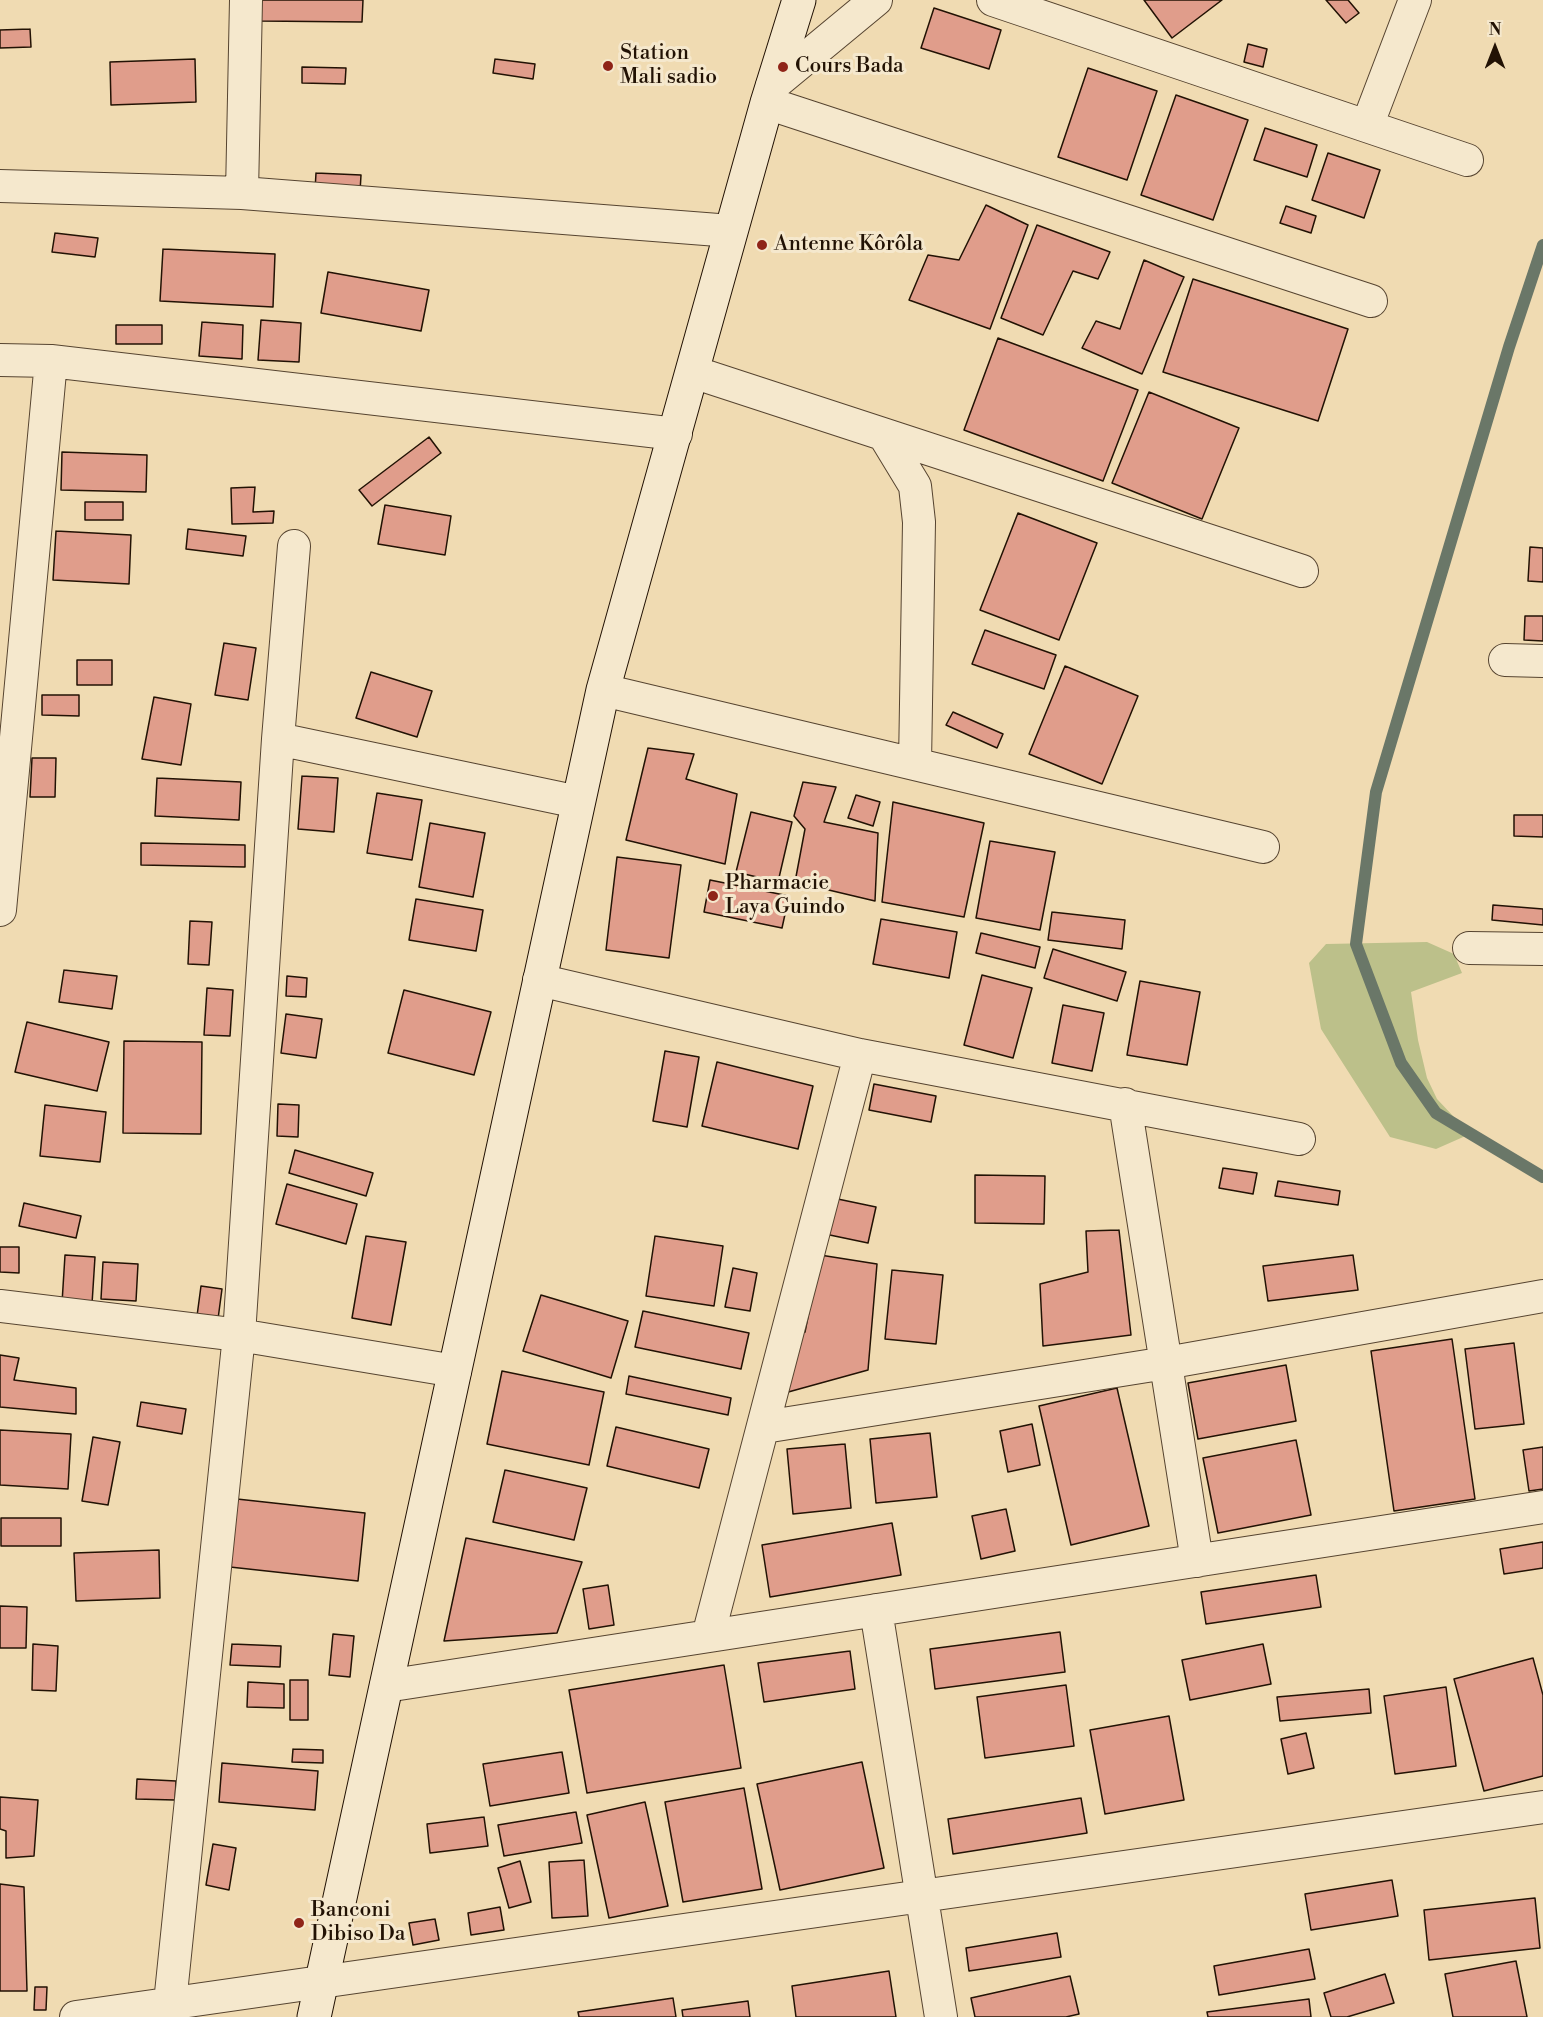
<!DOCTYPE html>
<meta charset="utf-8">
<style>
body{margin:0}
#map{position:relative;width:1543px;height:2017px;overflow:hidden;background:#f0dbb2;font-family:"Libre Bodoni",serif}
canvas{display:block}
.north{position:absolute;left:1465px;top:18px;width:60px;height:60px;-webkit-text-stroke:4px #f5e8cd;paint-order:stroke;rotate:0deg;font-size:16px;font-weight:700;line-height:24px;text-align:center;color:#221204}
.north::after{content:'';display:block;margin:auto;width:21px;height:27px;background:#221204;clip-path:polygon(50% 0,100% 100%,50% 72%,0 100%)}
</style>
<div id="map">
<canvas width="1543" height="2017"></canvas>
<div class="north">N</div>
</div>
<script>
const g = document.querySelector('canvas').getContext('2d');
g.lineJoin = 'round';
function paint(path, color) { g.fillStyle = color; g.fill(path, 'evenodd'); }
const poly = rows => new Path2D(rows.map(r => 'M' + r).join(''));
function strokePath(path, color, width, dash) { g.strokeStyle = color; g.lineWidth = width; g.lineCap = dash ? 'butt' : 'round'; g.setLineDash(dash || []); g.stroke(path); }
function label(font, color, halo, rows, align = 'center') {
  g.font = font + ' "Libre Bodoni",serif'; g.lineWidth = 6; g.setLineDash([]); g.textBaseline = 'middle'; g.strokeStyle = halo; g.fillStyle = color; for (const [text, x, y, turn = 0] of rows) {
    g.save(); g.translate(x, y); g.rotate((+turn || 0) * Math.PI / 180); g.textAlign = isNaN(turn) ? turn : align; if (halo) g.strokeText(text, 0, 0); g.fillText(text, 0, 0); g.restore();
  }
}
paint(poly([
 [1427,942,1454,954,1462,973,1411,992,1418,1040,1427,1078,1437,1099,1470,1134,1436,1149,1390,1137,1321,1029,1309,963,1326,944]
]), '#bcc08a');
strokePath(poly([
 [1543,245,1509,347,1376,792,1356,944,1401,1063,1436,1113,1543,1177]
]), '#6a7768', 12);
const building = poly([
 [261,0,363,0,362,22,260,21,261,0],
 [1144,0,1222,0,1172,38,1144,0],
 [1326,0,1348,0,1359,13,1346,23,1326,0],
 [934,8,1001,30,989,69,921,48,934,8],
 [30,29,31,47,0,48,0,30,30,29],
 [1248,44,1267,49,1263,67,1244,62,1248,44],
 [195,59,196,102,111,105,110,62,195,59],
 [495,59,535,64,533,79,493,73,495,59],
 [302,67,346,68,345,84,302,83,302,67],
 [1088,68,1157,91,1127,180,1058,157,1088,68],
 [1176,95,1248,120,1213,220,1141,195,1176,95],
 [1265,128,1317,145,1307,177,1254,160,1265,128],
 [1328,153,1380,170,1364,218,1312,200,1328,153],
 [316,173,361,175,360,192,315,190,316,173],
 [986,205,1028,225,990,329,909,300,928,255,959,260,986,205],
 [1286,206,1316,216,1311,233,1280,223,1286,206],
 [1037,225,1110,252,1098,279,1073,271,1043,335,1001,318,1037,225],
 [55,233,98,238,95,257,52,252,55,233],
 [163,249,275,254,273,307,160,301,163,249],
 [1144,260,1184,277,1142,374,1082,348,1096,321,1120,329,1144,260],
 [328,272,429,290,421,331,321,313,328,272],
 [1193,279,1348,329,1318,421,1163,372,1193,279],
 [261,320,301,323,299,362,258,360,261,320],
 [202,322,243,325,242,359,199,356,202,322],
 [116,325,162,325,162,344,116,344,116,325],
 [998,338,1138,390,1103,481,964,430,998,338],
 [1149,392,1239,428,1202,519,1112,483,1149,392],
 [429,437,441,453,372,506,359,490,429,437],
 [62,452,147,455,146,492,61,490,62,452],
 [255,487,253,512,274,511,273,523,232,524,231,488,255,487],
 [85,502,123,502,123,520,85,520,85,502],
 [385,505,451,516,445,555,378,544,385,505],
 [1018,513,1097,543,1059,640,980,610,1018,513],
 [188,529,246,536,243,556,186,549,188,529],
 [56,531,131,535,129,584,53,580,56,531],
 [1530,547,1543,548,1543,582,1528,581,1530,547],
 [1525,616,1543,616,1543,641,1524,640,1525,616],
 [985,630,1056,655,1044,689,972,664,985,630],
 [224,643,256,648,248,700,215,695,224,643],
 [77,660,112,660,112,685,77,685,77,660],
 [1065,666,1138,696,1102,784,1029,754,1065,666],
 [371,672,432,691,417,737,356,718,371,672],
 [42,695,79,695,79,716,42,715,42,695],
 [154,697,191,704,181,765,142,759,154,697],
 [953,712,1003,734,997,748,946,725,953,712],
 [648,748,694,754,686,779,737,794,725,864,626,840,648,748],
 [32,758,56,758,55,797,30,797,32,758],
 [302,776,338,778,334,832,298,829,302,776],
 [157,778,241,782,239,820,155,816,157,778],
 [803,782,836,787,824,822,878,833,875,901,795,882,805,829,794,816,803,782],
 [377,793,422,800,412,860,367,853,377,793],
 [856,795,880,802,873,826,848,818,856,795],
 [893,802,984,823,964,917,882,902,893,802],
 [751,812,792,822,778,882,736,872,751,812],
 [1514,815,1543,815,1543,837,1514,836,1514,815],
 [430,823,485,833,473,897,419,887,430,823],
 [990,841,1055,852,1040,930,976,918,990,841],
 [141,843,245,845,245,867,141,865,141,843],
 [617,857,681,865,669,958,606,950,617,857],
 [710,880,789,896,782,928,704,912,710,880],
 [416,899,483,910,476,951,409,940,416,899],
 [1493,905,1543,909,1543,925,1492,920,1493,905],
 [1052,912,1125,920,1122,949,1048,940,1052,912],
 [881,919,957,932,949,978,873,964,881,919],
 [190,921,212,922,209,965,188,964,190,921],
 [981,933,1040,947,1035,968,976,953,981,933],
 [1053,949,1126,972,1117,1001,1044,978,1053,949],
 [64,970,117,976,112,1009,59,1002,64,970],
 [982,975,1032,988,1013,1058,964,1045,982,975],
 [287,976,307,978,306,997,286,996,287,976],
 [1140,981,1200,992,1187,1065,1127,1055,1140,981],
 [207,988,233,990,230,1036,204,1035,207,988],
 [404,990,491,1012,474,1075,388,1053,404,990],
 [1063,1005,1104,1013,1092,1071,1052,1063,1063,1005],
 [286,1014,322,1019,316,1058,281,1053,286,1014],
 [27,1022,109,1042,97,1091,15,1072,27,1022],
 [124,1041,202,1042,201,1134,123,1133,124,1041],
 [665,1051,699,1057,687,1127,653,1121,665,1051],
 [717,1062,813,1086,798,1149,702,1126,717,1062],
 [874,1084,936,1096,931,1122,869,1110,874,1084],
 [278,1104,299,1105,298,1137,277,1136,278,1104],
 [45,1105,106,1112,100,1162,40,1156,45,1105],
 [295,1150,373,1173,366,1196,289,1173,295,1150],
 [1223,1168,1257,1173,1253,1194,1219,1188,1223,1168],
 [975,1175,1045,1176,1044,1224,975,1223,975,1175],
 [1278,1181,1340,1191,1338,1205,1275,1196,1278,1181],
 [287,1184,357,1204,346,1244,276,1224,287,1184],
 [833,1198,876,1207,868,1243,825,1234,833,1198],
 [24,1203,81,1216,76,1238,19,1226,24,1203],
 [1119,1230,1131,1335,1043,1346,1040,1284,1088,1272,1086,1231,1119,1230],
 [366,1236,406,1242,391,1325,352,1318,366,1236],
 [655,1236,723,1246,714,1306,646,1296,655,1236],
 [0,1247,19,1247,19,1273,0,1272,0,1247],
 [65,1255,95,1257,92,1304,62,1303,65,1255],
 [820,1255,877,1264,868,1370,781,1394,792,1335,805,1332,820,1255],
 [1353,1255,1358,1290,1268,1301,1263,1266,1353,1255],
 [103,1262,138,1264,136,1301,101,1299,103,1262],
 [733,1268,757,1273,750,1311,725,1307,733,1268],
 [892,1270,943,1275,936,1344,885,1339,892,1270],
 [201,1286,222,1289,218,1319,197,1316,201,1286],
 [541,1295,628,1321,611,1378,523,1351,541,1295],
 [643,1311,749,1333,741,1369,635,1347,643,1311],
 [1452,1339,1475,1499,1394,1511,1371,1351,1452,1339],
 [1514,1343,1524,1424,1475,1429,1465,1349,1514,1343],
 [0,1355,19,1358,14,1380,76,1388,76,1414,0,1407,0,1355],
 [1286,1365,1296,1421,1198,1439,1188,1383,1286,1365],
 [502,1371,604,1392,589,1465,487,1444,502,1371],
 [629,1376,731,1398,728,1415,626,1394,629,1376],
 [1117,1388,1149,1526,1071,1545,1039,1406,1117,1388],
 [141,1402,186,1409,182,1434,137,1426,141,1402],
 [1032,1424,1040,1465,1008,1472,1000,1431,1032,1424],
 [616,1427,709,1449,699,1488,607,1466,616,1427],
 [0,1430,71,1434,68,1489,0,1485,0,1430],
 [930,1433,937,1497,876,1503,870,1439,930,1433],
 [93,1437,120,1442,108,1505,82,1501,93,1437],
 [1296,1440,1311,1515,1218,1533,1203,1458,1296,1440],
 [845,1444,851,1508,793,1514,787,1449,845,1444],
 [1543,1447,1543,1489,1529,1491,1523,1450,1543,1447],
 [505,1470,587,1488,574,1540,493,1522,505,1470],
 [237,1499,365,1513,358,1581,230,1567,237,1499],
 [1006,1509,1015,1551,981,1559,972,1516,1006,1509],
 [1,1518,61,1518,61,1546,1,1546,1,1518],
 [892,1523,901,1575,770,1597,762,1545,892,1523],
 [466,1538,582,1562,557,1633,444,1641,466,1538],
 [1543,1542,1543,1568,1504,1574,1500,1549,1543,1542],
 [159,1550,160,1598,76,1601,74,1553,159,1550],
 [1316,1575,1321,1607,1206,1624,1201,1592,1316,1575],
 [608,1585,614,1625,589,1629,583,1589,608,1585],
 [0,1606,27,1607,26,1648,0,1648,0,1606],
 [1060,1632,1065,1672,935,1689,930,1649,1060,1632],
 [333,1634,354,1636,350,1677,329,1675,333,1634],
 [33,1644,58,1646,56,1691,32,1690,33,1644],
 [232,1644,281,1646,280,1667,230,1665,232,1644],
 [1263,1644,1271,1684,1190,1700,1182,1660,1263,1644],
 [850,1651,855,1689,764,1702,758,1663,850,1651],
 [1533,1658,1543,1695,1543,1776,1484,1791,1454,1679,1533,1658],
 [724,1665,741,1768,587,1793,569,1690,724,1665],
 [290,1680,308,1680,308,1720,290,1720,290,1680],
 [248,1682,284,1684,284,1708,247,1707,248,1682],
 [1066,1685,1074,1746,985,1758,977,1697,1066,1685],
 [1446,1687,1456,1766,1395,1774,1384,1696,1446,1687],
 [1369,1689,1371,1713,1280,1721,1277,1697,1369,1689],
 [1169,1716,1184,1800,1105,1814,1090,1730,1169,1716],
 [1306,1733,1314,1768,1288,1774,1281,1739,1306,1733],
 [293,1749,323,1750,323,1763,292,1762,293,1749],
 [562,1752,569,1793,490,1806,483,1764,562,1752],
 [862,1762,884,1868,780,1890,757,1784,862,1762],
 [222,1763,318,1771,315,1810,219,1802,222,1763],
 [137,1779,176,1781,175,1800,136,1799,137,1779],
 [744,1788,762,1889,683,1902,665,1802,744,1788],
 [0,1797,38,1800,34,1856,6,1858,6,1831,0,1829,0,1797],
 [1081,1798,1087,1833,953,1854,948,1819,1081,1798],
 [645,1802,668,1906,609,1918,587,1815,645,1802],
 [576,1812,582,1843,504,1856,498,1825,576,1812],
 [484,1817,488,1846,430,1853,427,1824,484,1817],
 [213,1844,236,1848,229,1890,206,1885,213,1844],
 [584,1860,588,1916,552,1918,549,1862,584,1860],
 [520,1861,531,1902,509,1908,498,1868,520,1861],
 [1392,1880,1398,1916,1311,1930,1305,1894,1392,1880],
 [0,1884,24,1887,27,1991,0,1991,0,1884],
 [1535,1898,1540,1948,1429,1960,1424,1910,1535,1898],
 [500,1907,504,1930,471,1935,468,1913,500,1907],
 [435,1919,439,1940,413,1945,409,1923,435,1919],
 [1057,1933,1061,1957,969,1971,966,1948,1057,1933],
 [1309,1949,1315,1979,1219,1995,1214,1966,1309,1949],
 [1516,1961,1527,2017,1453,2017,1445,1974,1516,1961],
 [889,1971,896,2017,796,2017,792,1986,889,1971],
 [1385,1974,1394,2003,1347,2017,1331,2017,1324,1993,1385,1974],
 [1070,1976,1079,2014,1066,2017,975,2017,971,1998,1070,1976],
 [35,1987,47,1987,46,2010,34,2010,35,1987],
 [673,1998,676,2017,579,2017,578,2012,673,1998],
 [1309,1999,1311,2017,1208,2017,1207,2012,1309,1999],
 [748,2001,750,2017,683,2017,682,2010,748,2001]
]);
paint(building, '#e09d8b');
strokePath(building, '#221204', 1.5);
const minor = poly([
 [993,0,1467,160],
 [772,86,876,0],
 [767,103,1371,301],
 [1367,126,1415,0],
 [0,186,242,193,731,231],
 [242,193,246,0],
 [0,360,51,361,676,434],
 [693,372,1302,571],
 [884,435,915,486,919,522,915,764],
 [1505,660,1543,661],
 [603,690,1263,847],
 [278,739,578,802],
 [0,910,51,361],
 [1469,948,1543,949],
 [539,980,860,1055,1299,1139],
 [1125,1104,1197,1561],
 [0,1306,239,1335,455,1371],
 [764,1427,1166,1363,1543,1296],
 [876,1610,941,2017],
 [708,1636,860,1055],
 [386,1686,1543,1507],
 [170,2003,239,1335,278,739,294,546],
 [76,2017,1543,1807]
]);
const secondary = poly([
 [314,2017,603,690,767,103,799,0]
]);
strokePath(minor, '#564430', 34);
strokePath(secondary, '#221204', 35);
strokePath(minor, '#f5e8cd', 32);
strokePath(secondary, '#f5e8cd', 33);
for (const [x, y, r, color] of [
 [608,66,6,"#8f2418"],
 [783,67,6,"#8f2418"],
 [762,245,6,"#8f2418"],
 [713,896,6,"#8f2418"],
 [299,1923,6,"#8f2418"]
]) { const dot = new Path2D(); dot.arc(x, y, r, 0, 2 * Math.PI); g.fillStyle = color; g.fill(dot); strokePath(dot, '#f5e8cd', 2); }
label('21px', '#221204', '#f5e8cd', [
 ["Station",620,54],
 ["Mali sadio",620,78],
 ["Cours Bada",795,67],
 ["Antenne Kôrôla",774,245],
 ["Pharmacie",725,884],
 ["Laya Guindo",725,908],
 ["Banconi",311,1911],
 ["Dibiso Da",311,1935]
], 'left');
</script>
